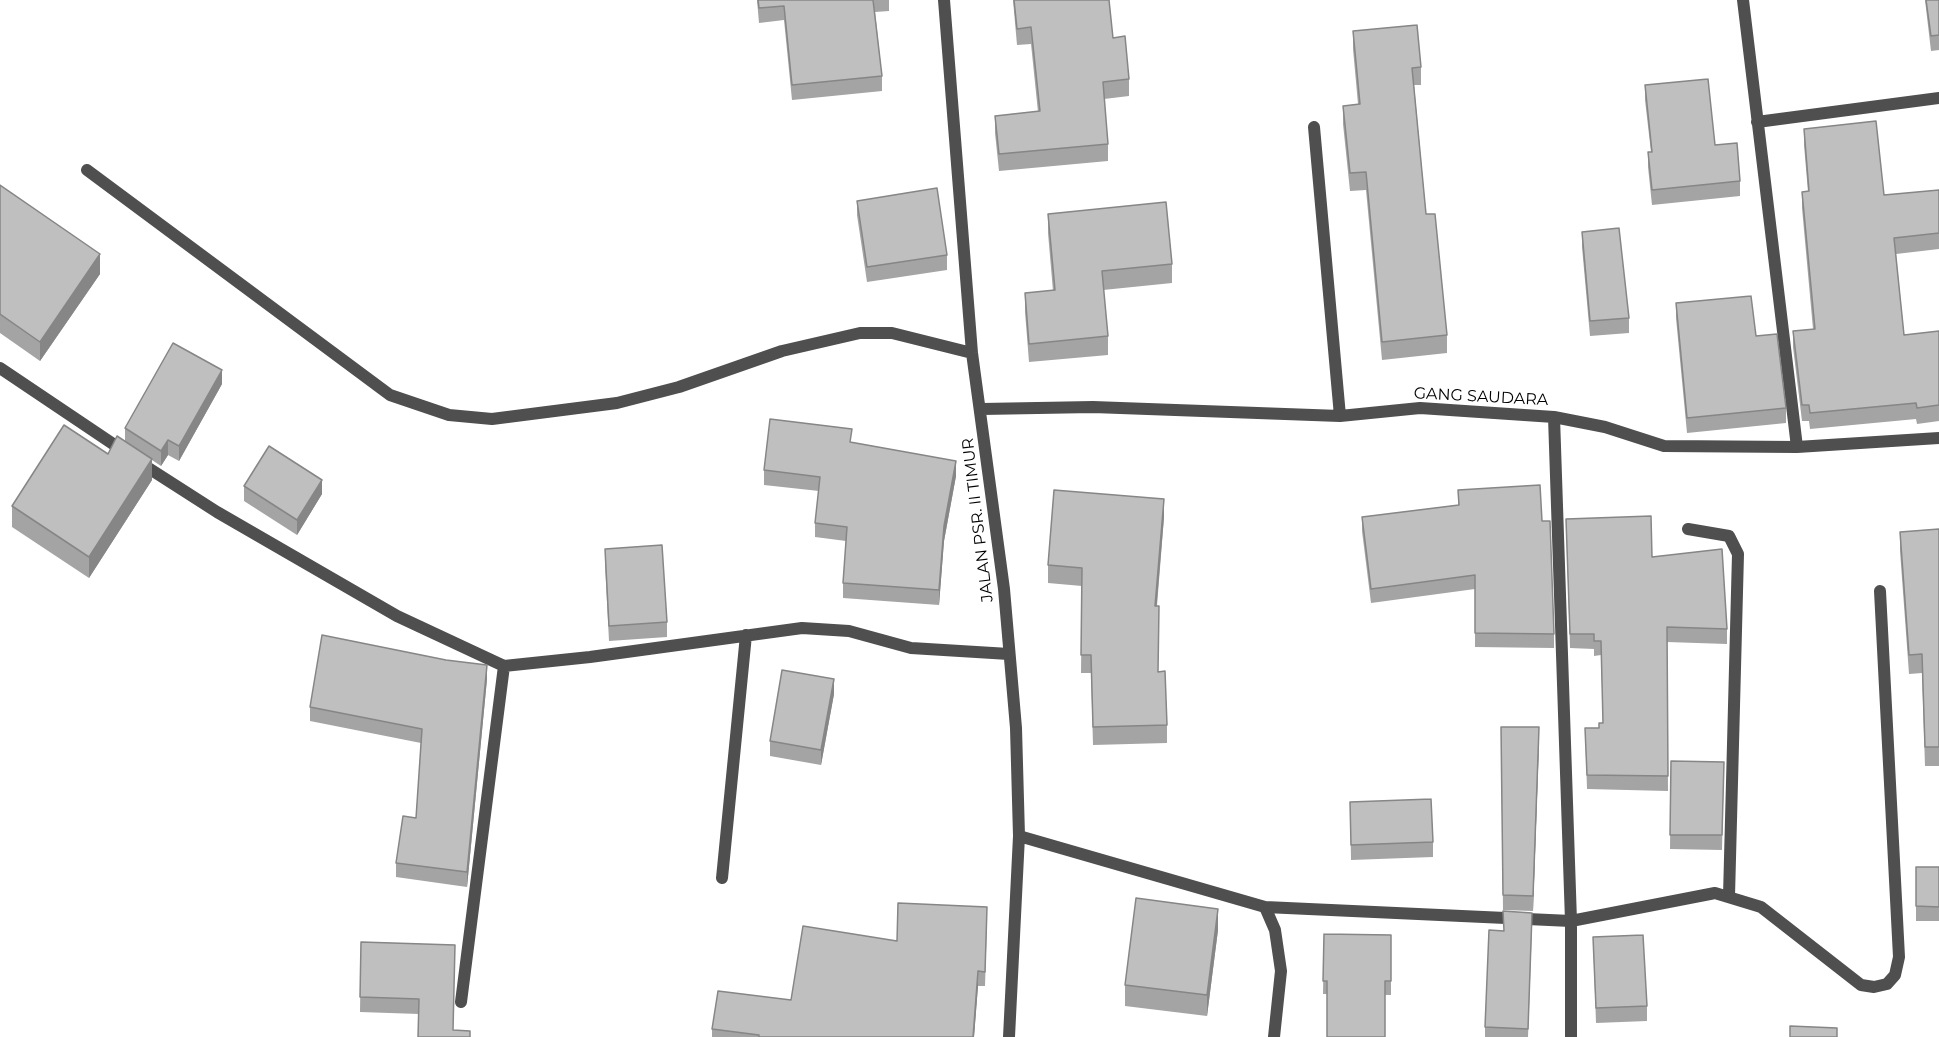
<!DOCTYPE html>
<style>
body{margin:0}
canvas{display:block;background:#fff}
</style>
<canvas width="1939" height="1037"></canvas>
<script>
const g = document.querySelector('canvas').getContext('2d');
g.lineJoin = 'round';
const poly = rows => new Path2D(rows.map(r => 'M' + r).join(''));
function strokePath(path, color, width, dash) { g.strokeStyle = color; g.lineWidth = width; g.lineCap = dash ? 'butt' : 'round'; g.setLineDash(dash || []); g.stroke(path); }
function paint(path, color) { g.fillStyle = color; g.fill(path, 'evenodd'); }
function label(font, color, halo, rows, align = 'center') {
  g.font = font + ' Montserrat,sans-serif'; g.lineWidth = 4.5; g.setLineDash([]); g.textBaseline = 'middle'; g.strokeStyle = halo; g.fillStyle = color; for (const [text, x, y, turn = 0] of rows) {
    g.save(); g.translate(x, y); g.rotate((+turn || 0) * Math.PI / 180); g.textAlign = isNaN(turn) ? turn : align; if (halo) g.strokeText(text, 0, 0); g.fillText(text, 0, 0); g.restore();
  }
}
strokePath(poly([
 [944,0,972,353,1004,589,1016,728,1019,836,1009,1037],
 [1743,0,1797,447],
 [1757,122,1939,98],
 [1314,127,1340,416],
 [87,170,390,395,449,415,492,419,617,403,679,387,782,351,860,333,892,333,972,353],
 [0,368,125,452],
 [982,409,1093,407,1340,416,1420,408,1554,417,1605,427,1664,446,1797,447,1939,438],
 [1554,417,1571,921,1571,1037],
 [139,462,217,512,397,616,504,666,590,657,802,628,849,631,911,648,1009,654],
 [1688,529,1729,536,1738,554,1729,896],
 [1019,836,1265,907,1275,930,1281,971,1274,1037],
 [722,878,746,635],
 [1265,907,1571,921,1715,893,1761,907,1861,985,1874,987,1887,984,1895,975,1899,957,1880,591],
 [461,1002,504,666]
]), '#4f4f4f', 12);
paint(poly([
 [757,0,889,0,889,11,875,12,882,76,882,91,792,100,784,20,759,23],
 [1013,0,1109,0,1113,38,1129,79,1129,96,1104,99,1108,144,1108,161,999,171,995,133,995,116,1038,112,1031,44,1017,45],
 [1925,0,1939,0,1939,50,1931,51],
 [1353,31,1421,67,1421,85,1414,85,1426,214,1447,335,1447,353,1382,360,1366,190,1350,191,1343,124,1343,106,1358,104,1353,49],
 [1645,85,1715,145,1740,181,1740,196,1652,205,1648,167,1648,152,1651,152,1645,100],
 [1804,129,1884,195,1939,190,1939,249,1896,254,1904,335,1939,331,1939,421,1917,424,1916,419,1810,429,1809,421,1802,421,1793,347,1793,331,1813,329,1802,208,1802,192,1808,192,1804,145],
 [0,185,100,274,40,361,0,333],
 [857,201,947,255,947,270,867,282,857,215],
 [1048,214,1172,264,1172,283,1103,290,1108,336,1108,355,1029,362,1025,312,1025,293,1053,291,1048,233],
 [1582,232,1629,318,1629,333,1590,336,1582,247],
 [1676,303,1756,336,1786,408,1786,423,1687,433,1676,318],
 [222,384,179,461,168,455,161,466,152,460,152,480,89,578,12,527,12,506,108,454,125,441,125,428],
 [852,442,956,476,944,541,939,605,843,598,843,583,846,541,815,537,815,523,819,491,764,485,764,470],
 [244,486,322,494,297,535,244,501],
 [1458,490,1542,521,1554,634,1554,648,1475,647,1475,589,1371,603,1362,531,1362,517,1458,505],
 [1164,517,1157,606,1158,672,1167,725,1167,743,1093,745,1091,673,1081,673,1082,586,1048,583,1048,565],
 [1566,519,1652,557,1727,629,1727,644,1667,642,1668,791,1587,789,1585,728,1599,728,1603,723,1601,655,1594,656,1594,649,1570,648],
 [1939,529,1939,766,1925,766,1922,673,1909,674,1900,551,1900,532],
 [605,549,667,622,667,637,609,641,605,564],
 [487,679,467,887,396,877,396,863,416,818,421,743,310,721,310,707],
 [834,694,821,765,770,756,770,741],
 [1501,727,1539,742,1533,911,1503,910],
 [1671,761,1724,762,1722,850,1670,849],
 [1350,802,1433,842,1433,857,1351,860],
 [1916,867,1939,867,1939,921,1916,921],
 [987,921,985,986,978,986,974,1037,712,1037,712,1029,791,1000,897,941],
 [1532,927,1528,1037,1485,1037,1485,1027,1503,931],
 [1218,930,1207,1016,1125,1006,1125,985],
 [1324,934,1391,935,1391,995,1323,994],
 [1593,937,1647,1006,1647,1021,1596,1023],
 [361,942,455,945,418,1037,419,1014,360,1012]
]), '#a4a4a4');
paint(poly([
 [100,254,100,274,40,361,40,342],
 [222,370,222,384,179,461,179,446],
 [168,440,168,455,161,466,161,451],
 [152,459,152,480,89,578,89,557],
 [956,461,956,476,944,541,939,605,939,590,944,526],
 [322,480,322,494,297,535,297,520],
 [1164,499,1164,517,1155,624,1155,606],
 [487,665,487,679,467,887,467,872],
 [834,679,834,694,821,765,821,750],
 [1539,727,1539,742,1533,911,1533,896],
 [1218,909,1218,930,1207,1016,1207,995],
 [978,971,978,986,974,1037,973,1037]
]), '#868686');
const building = poly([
 [758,0,873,0,882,76,792,85,784,6,759,8,758,0],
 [1014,0,1109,0,1113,38,1125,36,1129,79,1103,82,1108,144,999,154,995,116,1040,111,1031,27,1017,29,1014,0],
 [1926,0,1939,0,1939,35,1931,36,1926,0],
 [1417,25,1421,67,1412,68,1426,214,1435,214,1447,335,1382,342,1366,172,1350,173,1343,106,1360,104,1353,31,1417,25],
 [1708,79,1715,145,1737,143,1740,181,1652,190,1648,152,1652,152,1645,85,1708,79],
 [1876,121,1884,195,1939,190,1939,233,1894,238,1904,335,1939,331,1939,405,1917,408,1916,403,1810,413,1809,405,1802,405,1793,331,1815,329,1802,192,1809,191,1804,129,1876,121],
 [0,185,100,254,40,342,0,314,0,185],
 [937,188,947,255,867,267,857,201,937,188],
 [1166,202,1172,264,1102,271,1108,336,1029,344,1025,293,1055,290,1048,214,1166,202],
 [1619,228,1629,318,1590,321,1582,232,1619,228],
 [1751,296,1756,336,1777,334,1786,408,1687,418,1676,303,1751,296],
 [173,343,222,370,179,446,168,440,161,451,125,428,173,343],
 [770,419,852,429,850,442,956,461,944,526,939,590,843,583,847,527,815,523,820,477,764,470,770,419],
 [64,425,108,454,117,436,152,459,89,557,12,506,64,425],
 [269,446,322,480,297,520,244,486,269,446],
 [1540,485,1542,521,1550,521,1554,634,1475,633,1475,575,1371,589,1362,517,1459,505,1458,490,1540,485],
 [1054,490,1164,499,1155,606,1159,606,1158,672,1165,671,1167,725,1093,727,1091,655,1081,655,1082,568,1048,565,1054,490],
 [1651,516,1652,557,1722,549,1727,629,1667,627,1668,776,1587,775,1585,728,1599,728,1599,723,1603,723,1601,641,1594,641,1594,634,1570,634,1566,519,1651,516],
 [1939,529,1939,747,1925,747,1922,654,1909,655,1900,532,1939,529],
 [662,545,667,622,609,626,605,549,662,545],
 [322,635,446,660,487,665,467,872,396,863,403,816,416,818,422,729,310,707,322,635],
 [782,670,834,679,821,750,770,741,782,670],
 [1501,727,1539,727,1533,896,1503,895,1501,727],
 [1671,761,1724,762,1722,835,1670,835,1671,761],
 [1431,799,1433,842,1351,845,1350,802,1431,799],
 [1916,867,1939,867,1939,907,1916,906,1916,867],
 [1136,898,1218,909,1207,995,1125,985,1136,898],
 [898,903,987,907,985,972,978,971,973,1037,759,1037,759,1035,712,1029,718,991,791,1000,803,926,897,941,898,903],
 [1503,911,1532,913,1528,1029,1485,1027,1489,930,1504,931,1503,911],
 [1324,934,1391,935,1391,981,1385,981,1385,1037,1327,1037,1327,981,1323,981,1324,934],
 [1643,935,1647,1006,1596,1008,1593,937,1643,935],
 [361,942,455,945,453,1030,470,1031,470,1037,418,1037,419,999,360,997,361,942],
 [1790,1026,1837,1028,1837,1037,1790,1037,1790,1026]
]);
paint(building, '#bfbfbf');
strokePath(building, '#868686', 1.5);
label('16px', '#000', '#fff', [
 ["GANG SAUDARA",1481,397,3],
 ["JALAN PSR. II TIMUR",978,520,-97]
]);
</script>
